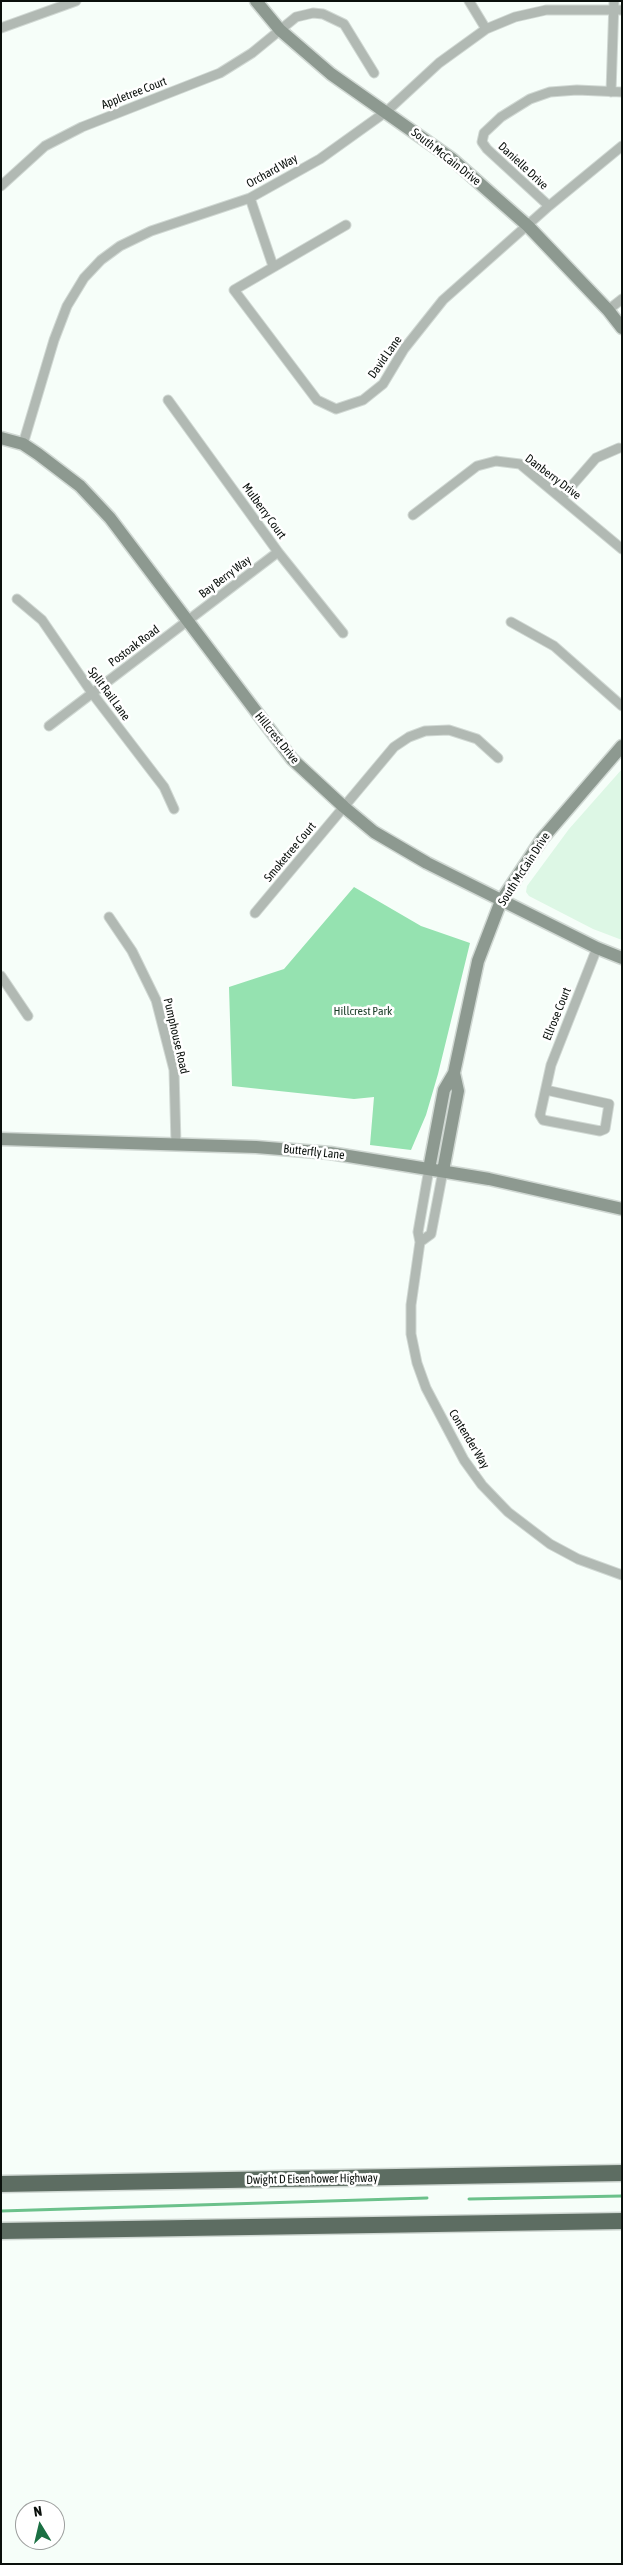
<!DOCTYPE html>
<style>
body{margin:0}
#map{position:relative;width:623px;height:2565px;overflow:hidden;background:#f6fef9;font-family:"Asap Condensed",sans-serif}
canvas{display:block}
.frame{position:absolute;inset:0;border:2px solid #0a100c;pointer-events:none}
.north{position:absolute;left:15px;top:2500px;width:50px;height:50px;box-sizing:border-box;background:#fff;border:1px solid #9d9f9e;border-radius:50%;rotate:351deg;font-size:14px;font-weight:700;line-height:20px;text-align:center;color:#0a100c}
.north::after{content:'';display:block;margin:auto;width:18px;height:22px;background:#1b7043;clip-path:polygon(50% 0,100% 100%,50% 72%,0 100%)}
</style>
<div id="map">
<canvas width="623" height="2565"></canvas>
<div class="frame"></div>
<div class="north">N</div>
</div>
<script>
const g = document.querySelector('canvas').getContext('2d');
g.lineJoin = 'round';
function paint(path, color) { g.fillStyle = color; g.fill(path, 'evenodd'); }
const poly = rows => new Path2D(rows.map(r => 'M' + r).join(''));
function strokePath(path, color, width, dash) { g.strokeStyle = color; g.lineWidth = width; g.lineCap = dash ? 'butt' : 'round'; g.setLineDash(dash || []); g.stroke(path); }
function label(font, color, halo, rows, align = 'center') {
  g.font = font + ' "Asap Condensed",sans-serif'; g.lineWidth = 5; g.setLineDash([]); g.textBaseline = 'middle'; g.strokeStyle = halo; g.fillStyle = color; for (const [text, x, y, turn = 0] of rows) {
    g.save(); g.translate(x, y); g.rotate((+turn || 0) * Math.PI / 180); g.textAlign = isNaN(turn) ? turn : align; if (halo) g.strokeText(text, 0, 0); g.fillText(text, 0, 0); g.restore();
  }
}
paint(poly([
 [622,769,622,940,593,929,529,896,526,892,527,886,569,829]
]), '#ddf7e5');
paint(poly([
 [354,887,421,926,470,943,438,1074,426,1115,411,1150,370,1145,374,1097,354,1099,232,1086,229,987,284,969]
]), '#95e2b0');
strokePath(poly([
 [469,2199,622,2196],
 [1,2211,427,2198]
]), '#6bc18b', 3);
const street = poly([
 [469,1,486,29],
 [1,28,76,1],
 [611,92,614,1],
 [1,186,45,146,82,127,220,73,252,53,296,17,313,13,323,14,344,24,374,73],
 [250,198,273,266],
 [549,206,487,149,482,142,484,133,501,117,530,99,550,92,577,90,622,92],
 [346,225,234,290,317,400,336,409,363,400,383,384,404,349,443,300,549,206,622,146],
 [608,310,622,299],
 [168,400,278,552,343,633],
 [23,444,54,340,67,306,84,278,101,260,120,246,151,231,250,198,320,159,387,111,439,63,486,29,515,17,546,10,622,10],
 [562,497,596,458,619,448],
 [413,515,477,466,496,461,520,464,622,549],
 [17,599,42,620,92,693,164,787,174,809],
 [511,622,554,646,622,706],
 [49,726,278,552],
 [255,913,394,747,409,737,425,731,449,730,477,739,498,758],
 [109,917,132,951,156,1000,174,1070,176,1144],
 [1,976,28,1016],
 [546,1090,609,1104,605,1129,600,1131,543,1120,540,1115,551,1065,597,948],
 [429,1169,418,1232,420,1242,411,1305,411,1334,417,1363,426,1388,464,1460,482,1485,508,1512,550,1544,578,1559,622,1575],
 [420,1242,431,1234,443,1171]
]);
const secondary = poly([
 [256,1,280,30,331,74,452,159,528,226,608,310,622,328],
 [1,438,23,444,38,454,80,486,110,518,292,759,344,807,374,832,427,863,597,948,622,958],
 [1,1139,256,1147,330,1153,489,1179,622,1209],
 [429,1169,444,1090,454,1073,478,961,501,901,542,839,622,746],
 [443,1171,458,1091,454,1073]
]);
const highway = poly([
 [1,2184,622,2173],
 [1,2231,622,2221]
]);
strokePath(street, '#d0d8d3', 11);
strokePath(secondary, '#d0d8d3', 15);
strokePath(highway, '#d0d8d3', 19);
strokePath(street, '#b1b9b3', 9);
strokePath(secondary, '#8d9990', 12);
strokePath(highway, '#5d6d62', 16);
label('12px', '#0a100c', '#fff', [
 ["Appletree Court",134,93,-21],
 ["South McCain Drive",446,157,38],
 ["Danielle Drive",523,166,43],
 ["Orchard Way",272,171,-29],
 ["David Lane",385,357,-55],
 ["Danberry Drive",553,477,37],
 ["Mulberry Court",264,511,54],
 ["Bay Berry Way",225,577,-37],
 ["Postoak Road",134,646,-37],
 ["Split Rail Lane",109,694,54],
 ["Hillcrest Drive",277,738,51],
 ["Smoketree Court",290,852,-50],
 ["South McCain Drive",524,869,-57],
 ["Ellrose Court",557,1014,-68],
 ["Pumphouse Road",176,1036,77],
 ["Butterfly Lane",314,1152,6],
 ["Contender Way",469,1439,59],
 ["Dwight D Eisenhower Highway",312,2179,-1]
]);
label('12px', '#183c26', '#fff', [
 ["Hillcrest Park",363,1011]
]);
</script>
